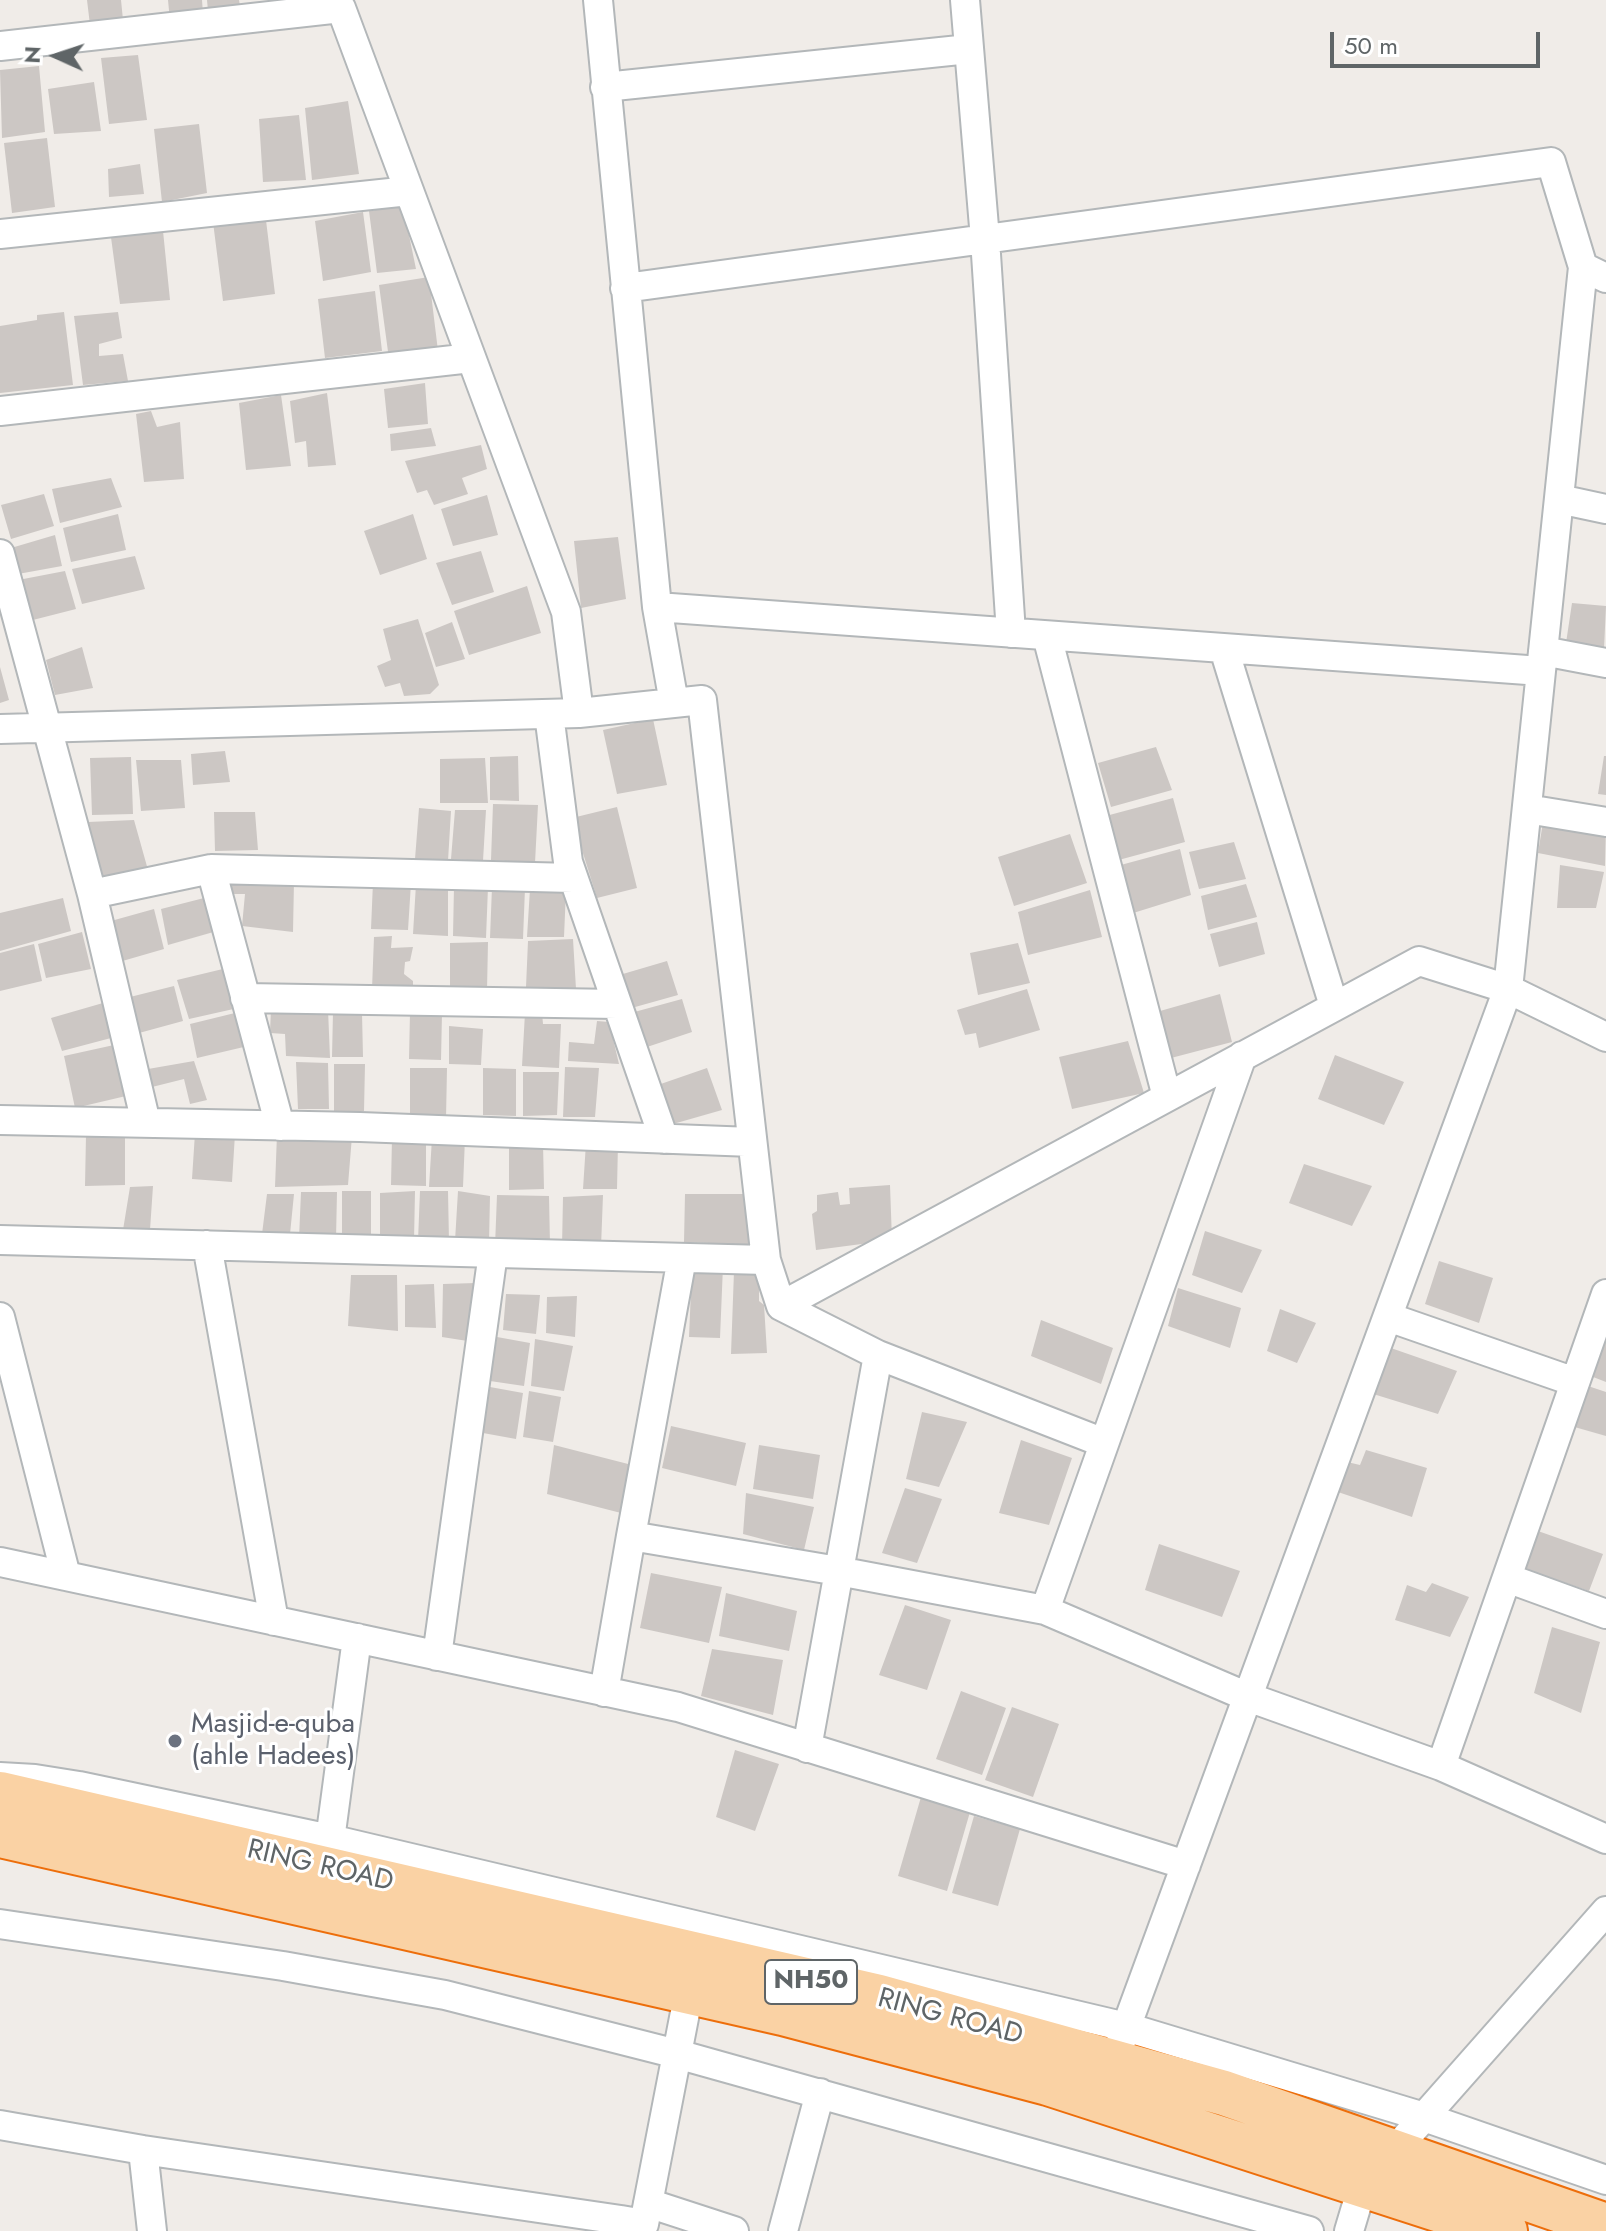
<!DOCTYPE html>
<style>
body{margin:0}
#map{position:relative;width:1606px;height:2231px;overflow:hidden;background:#f0ece8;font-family:Jost,sans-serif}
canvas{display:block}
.north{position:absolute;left:16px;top:16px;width:80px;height:80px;-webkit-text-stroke:6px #fff;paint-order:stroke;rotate:273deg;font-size:22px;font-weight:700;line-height:32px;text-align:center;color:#5f6567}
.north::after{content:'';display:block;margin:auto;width:28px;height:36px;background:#5f6567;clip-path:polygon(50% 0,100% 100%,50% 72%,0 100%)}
.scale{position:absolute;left:1330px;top:32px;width:210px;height:36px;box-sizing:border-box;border:4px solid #5f6567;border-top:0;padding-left:10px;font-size:24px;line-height:28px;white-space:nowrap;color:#5f6567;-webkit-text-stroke:6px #fff;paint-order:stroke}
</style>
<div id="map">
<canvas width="1606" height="2231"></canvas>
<div class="north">N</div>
<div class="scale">50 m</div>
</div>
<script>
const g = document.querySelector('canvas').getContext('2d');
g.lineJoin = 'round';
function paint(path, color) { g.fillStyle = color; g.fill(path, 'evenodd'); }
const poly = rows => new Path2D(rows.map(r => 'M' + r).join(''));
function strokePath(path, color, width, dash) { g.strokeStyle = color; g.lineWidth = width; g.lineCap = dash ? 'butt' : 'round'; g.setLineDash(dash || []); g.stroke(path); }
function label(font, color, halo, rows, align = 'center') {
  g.font = font + ' Jost,sans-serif'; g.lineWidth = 6; g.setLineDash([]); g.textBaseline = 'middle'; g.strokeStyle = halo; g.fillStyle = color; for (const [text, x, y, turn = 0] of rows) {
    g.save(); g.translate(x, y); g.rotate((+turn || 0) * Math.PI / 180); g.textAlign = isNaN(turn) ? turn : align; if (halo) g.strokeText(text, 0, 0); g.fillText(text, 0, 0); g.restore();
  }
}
paint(poly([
 [87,0,121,0,123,20,90,25],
 [168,0,202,0,203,14,170,21],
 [207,0,239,0,240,6,208,11],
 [138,55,147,120,109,124,101,58],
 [39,66,45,132,2,138,0,70],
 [94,82,101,131,54,134,48,89],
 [348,101,359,174,312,180,305,108],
 [299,115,306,180,263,182,259,119],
 [199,124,207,193,162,202,154,129],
 [47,138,55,207,12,213,4,143],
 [140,164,144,194,109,197,108,169],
 [403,206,416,269,377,273,369,211],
 [265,212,275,294,223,301,213,222],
 [363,212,371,272,323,281,315,221],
 [162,221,170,300,120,304,110,230],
 [429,277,438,351,389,359,379,285],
 [375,291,382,351,325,358,318,299],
 [64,312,73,385,0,393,0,326,37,320,37,315],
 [118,312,122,338,99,344,99,356,123,354,128,381,83,385,74,316],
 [425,383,428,424,388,428,384,389],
 [327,393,336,465,308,467,306,441,295,443,290,401],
 [281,395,291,466,246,470,239,403],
 [151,411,157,427,180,422,184,479,144,482,136,414],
 [431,428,436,446,391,451,390,434],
 [481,445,487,469,462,478,468,494,434,505,427,490,417,493,405,461],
 [111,478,122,507,60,523,52,489],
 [44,494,54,526,11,539,1,505],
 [487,495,498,535,453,546,441,509],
 [118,514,126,550,71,562,63,528],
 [413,514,427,559,380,575,364,531],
 [55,535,62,566,18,574,11,548],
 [618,537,626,599,581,608,574,541],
 [481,551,494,592,452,605,436,563],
 [135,556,145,589,82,604,72,569],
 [65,571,76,609,25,622,13,581],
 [527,586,541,633,469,655,454,611],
 [1572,603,1606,606,1604,649,1566,643],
 [418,619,439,685,430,694,404,696,400,683,385,687,377,666,391,660,383,629],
 [452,622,465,659,436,667,425,633],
 [82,647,93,688,55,695,46,660],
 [0,667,9,700,0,703],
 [653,719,667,785,617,794,603,730],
 [1156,747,1172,790,1111,807,1098,763],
 [225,751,230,782,193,785,191,754],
 [518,756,519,801,490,800,490,757],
 [1604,756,1606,756,1606,795,1598,794],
 [131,757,133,814,92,815,90,758],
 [485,758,488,803,440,803,440,759],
 [136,760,181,760,185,808,141,811],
 [1173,798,1185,842,1115,861,1102,817],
 [493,804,538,805,535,863,491,860],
 [617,807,637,888,597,898,572,818],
 [419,808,451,811,448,861,415,859],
 [455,810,486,810,483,861,451,859],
 [214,812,255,812,258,850,215,851],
 [1544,816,1606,825,1605,866,1538,853],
 [134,820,148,870,101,881,88,822],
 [1070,834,1087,883,1014,906,998,857],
 [1234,842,1246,879,1199,889,1189,852],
 [1180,849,1191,895,1130,914,1117,866],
 [1560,865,1604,872,1596,908,1557,908],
 [228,878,294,881,293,932,242,926,245,894,232,894],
 [373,882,411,883,408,930,371,929],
 [416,884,448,884,448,936,413,934],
 [1246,884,1257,917,1208,930,1201,896],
 [454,886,488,887,486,938,453,936],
 [492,887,525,888,523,939,490,938],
 [530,889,566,890,564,937,527,937],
 [1090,890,1102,937,1028,955,1018,912],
 [208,897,217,931,168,945,161,909],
 [63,898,71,931,0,951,0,913],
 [154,909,164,949,119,962,111,921],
 [1257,922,1265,954,1219,967,1210,934],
 [82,932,91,969,46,978,38,944],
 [392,936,391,948,413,947,410,961,405,962,404,974,413,981,413,990,372,989,374,937],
 [573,939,576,989,526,987,528,941],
 [488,942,487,990,450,990,450,943],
 [1018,943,1030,983,978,995,970,953],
 [34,944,42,981,0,991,0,953],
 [667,961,678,995,628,1009,616,976],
 [227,968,238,1008,189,1019,177,980],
 [174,986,183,1021,139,1033,130,997],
 [1027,989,1040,1030,979,1048,976,1033,965,1035,957,1010],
 [1220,994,1232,1042,1171,1058,1160,1011],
 [682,999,692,1032,638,1050,627,1014],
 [103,1003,111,1038,62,1051,51,1018],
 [271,1008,328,1009,330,1058,286,1056,285,1034,270,1033],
 [239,1012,248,1046,197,1058,190,1024],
 [333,1012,362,1013,363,1057,332,1057],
 [410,1013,442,1013,441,1060,409,1059],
 [525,1013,542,1013,543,1024,561,1024,559,1068,522,1066],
 [597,1021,609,1022,619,1064,568,1061,569,1042,594,1044],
 [449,1026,483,1029,481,1065,449,1064],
 [1128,1041,1144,1093,1072,1109,1059,1057],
 [114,1045,126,1096,75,1108,64,1056],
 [1335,1055,1404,1082,1384,1125,1318,1099],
 [194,1061,207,1100,190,1104,184,1079,152,1087,148,1069],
 [296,1062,328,1063,329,1109,298,1109],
 [334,1064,365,1064,364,1111,334,1111],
 [565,1067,599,1068,595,1117,563,1117],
 [410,1068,447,1068,446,1119,410,1119],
 [483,1068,516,1069,516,1116,483,1115],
 [707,1068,722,1110,673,1124,667,1101,658,1104,652,1087],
 [523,1072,559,1072,557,1115,523,1116],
 [195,1133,235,1134,232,1182,192,1179],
 [277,1134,352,1136,348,1185,275,1187],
 [86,1135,125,1135,125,1185,85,1186],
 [392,1138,426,1138,426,1186,391,1185],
 [432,1138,465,1138,463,1187,429,1187],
 [509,1143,543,1143,544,1189,509,1190],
 [586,1143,618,1143,617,1189,583,1189],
 [1304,1164,1372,1186,1352,1226,1289,1203],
 [890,1185,892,1240,816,1250,812,1214,817,1211,817,1195,838,1192,840,1205,850,1204,849,1188],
 [153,1186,150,1230,123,1230,130,1187],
 [342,1191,371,1191,371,1240,342,1238],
 [415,1191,414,1241,380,1239,380,1193],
 [420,1191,448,1191,449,1242,418,1241],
 [458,1191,490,1196,489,1243,455,1241],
 [301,1192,337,1192,336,1239,299,1239],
 [267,1194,294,1194,290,1234,262,1234],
 [685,1194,748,1194,759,1245,684,1242],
 [497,1195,549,1196,550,1245,495,1246],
 [603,1195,601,1247,562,1247,563,1197],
 [1205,1231,1262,1250,1242,1293,1192,1275],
 [1439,1261,1493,1278,1479,1323,1425,1304],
 [723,1266,720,1338,689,1337,692,1267],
 [734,1271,759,1273,759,1301,764,1305,767,1353,731,1354],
 [351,1275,397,1275,398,1331,348,1326],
 [476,1283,474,1342,442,1337,443,1284],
 [434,1284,436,1328,405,1327,405,1285],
 [1178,1288,1241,1308,1230,1348,1168,1326],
 [506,1294,540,1295,536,1334,503,1330],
 [577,1296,575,1337,546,1333,547,1297],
 [1280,1309,1316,1323,1297,1363,1267,1351],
 [1041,1320,1113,1348,1101,1384,1031,1356],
 [1606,1322,1606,1382,1588,1375],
 [497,1337,530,1343,524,1386,490,1381],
 [535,1339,573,1346,564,1391,531,1386],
 [1388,1347,1457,1371,1438,1414,1370,1393],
 [1585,1385,1606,1392,1606,1436,1571,1426],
 [490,1387,523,1393,516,1439,483,1433],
 [529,1391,561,1397,553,1442,523,1437],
 [922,1412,967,1422,939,1487,906,1479],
 [671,1426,746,1443,736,1486,662,1468],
 [1021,1440,1072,1458,1049,1525,999,1513],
 [554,1445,632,1465,621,1513,547,1494],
 [759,1445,820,1455,813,1499,753,1489],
 [1366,1450,1427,1468,1412,1517,1335,1491,1343,1461,1360,1465],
 [905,1488,942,1499,917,1563,882,1553],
 [746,1493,814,1507,804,1550,743,1534],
 [1538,1531,1603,1554,1589,1591,1523,1568],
 [1159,1544,1240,1571,1222,1617,1145,1590],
 [651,1573,722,1587,709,1643,640,1628],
 [1432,1583,1469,1597,1450,1637,1395,1620,1407,1585,1426,1592],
 [726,1593,797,1611,789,1651,719,1636],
 [905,1605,951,1620,927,1690,879,1675],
 [1552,1627,1600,1642,1581,1713,1534,1693],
 [712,1649,783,1660,773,1715,701,1696],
 [961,1691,1006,1708,982,1775,936,1759],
 [1012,1707,1059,1724,1033,1797,985,1780],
 [735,1750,779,1764,755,1831,716,1817],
 [921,1797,970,1812,947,1891,898,1876],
 [974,1816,1020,1829,998,1906,952,1893]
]), '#ccc7c4');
const minor = poly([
 [598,0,657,607],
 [965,0,985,239,1011,633],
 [0,46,341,8,566,612,579,713,0,729],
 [605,87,969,49],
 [0,234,409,191],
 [625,288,1551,162,1583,267],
 [0,411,471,358],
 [1559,499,1606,509],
 [0,554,92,894,146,1123],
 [1047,636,1167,1097],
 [1224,649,1334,1006],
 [1543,651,1606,663],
 [1541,671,1583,267,1606,278],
 [674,703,657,607,1541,671,1508,989,1606,1037],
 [579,713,702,700,766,1260,781,1306,1419,961,1508,989,1113,2063],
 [549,714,568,862,664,1139],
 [1527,809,1606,822],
 [92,894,211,869],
 [245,998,617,1004],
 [0,1120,360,1127,752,1142],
 [280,1126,211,869,573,878],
 [0,1240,766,1260],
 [207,1245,274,1621],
 [682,1258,631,1536,838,1571,1045,1610,1248,1697,1441,1766,1606,1839],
 [781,1306,878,1355,807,1748],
 [0,1317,66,1576],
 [1388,1317,1575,1382],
 [878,1355,1104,1443],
 [0,1562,678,1707,1186,1865],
 [1507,1578,1606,1614],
 [1045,1610,1242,1056],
 [437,1656,493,1253],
 [604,1692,631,1536],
 [1441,1766,1606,1294],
 [0,1777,35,1779,79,1786,330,1839,1126,2027,1424,2117,1606,2180],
 [328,1855,357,1638],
 [0,1924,283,1966,445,1995,677,2054,1309,2231],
 [0,2125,143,2150,621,2220],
 [143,2150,152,2231],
 [1393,2152,1606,1911],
 [648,2203,734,2231],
 [619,2231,621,2220,644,2224,689,1992],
 [783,2231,820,2093],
 [1349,2231,1363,2184]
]);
const trunk = poly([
 [0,1794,879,1997,1224,2093,1606,2226],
 [0,1835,783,2013,1048,2083,1505,2231]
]);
strokePath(minor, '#b3b7b9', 32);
strokePath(trunk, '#ed6e0b', 48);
strokePath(minor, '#fff', 28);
strokePath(trunk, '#fad2a4', 44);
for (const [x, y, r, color] of [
 [175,1741,8,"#6b7280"]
]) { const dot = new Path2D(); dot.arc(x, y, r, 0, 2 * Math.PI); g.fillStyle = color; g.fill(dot); strokePath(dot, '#fff', 3); }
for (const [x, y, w] of [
 [811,1982,92]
]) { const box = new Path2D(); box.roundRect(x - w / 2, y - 22, w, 44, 6); g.fillStyle = '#fff'; g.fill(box); strokePath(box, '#5f6567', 2); }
label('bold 26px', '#5f6567', null, [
 ["NH50",811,1982]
]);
label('28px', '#5b616d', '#fff', [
 ["Masjid-e-quba",191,1725],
 ["(ahle Hadees)",191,1757]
], 'left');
label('28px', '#5f6567', '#fff', [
 ["RING ROAD",320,1867,13],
 ["RING ROAD",950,2018,15]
]);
</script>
